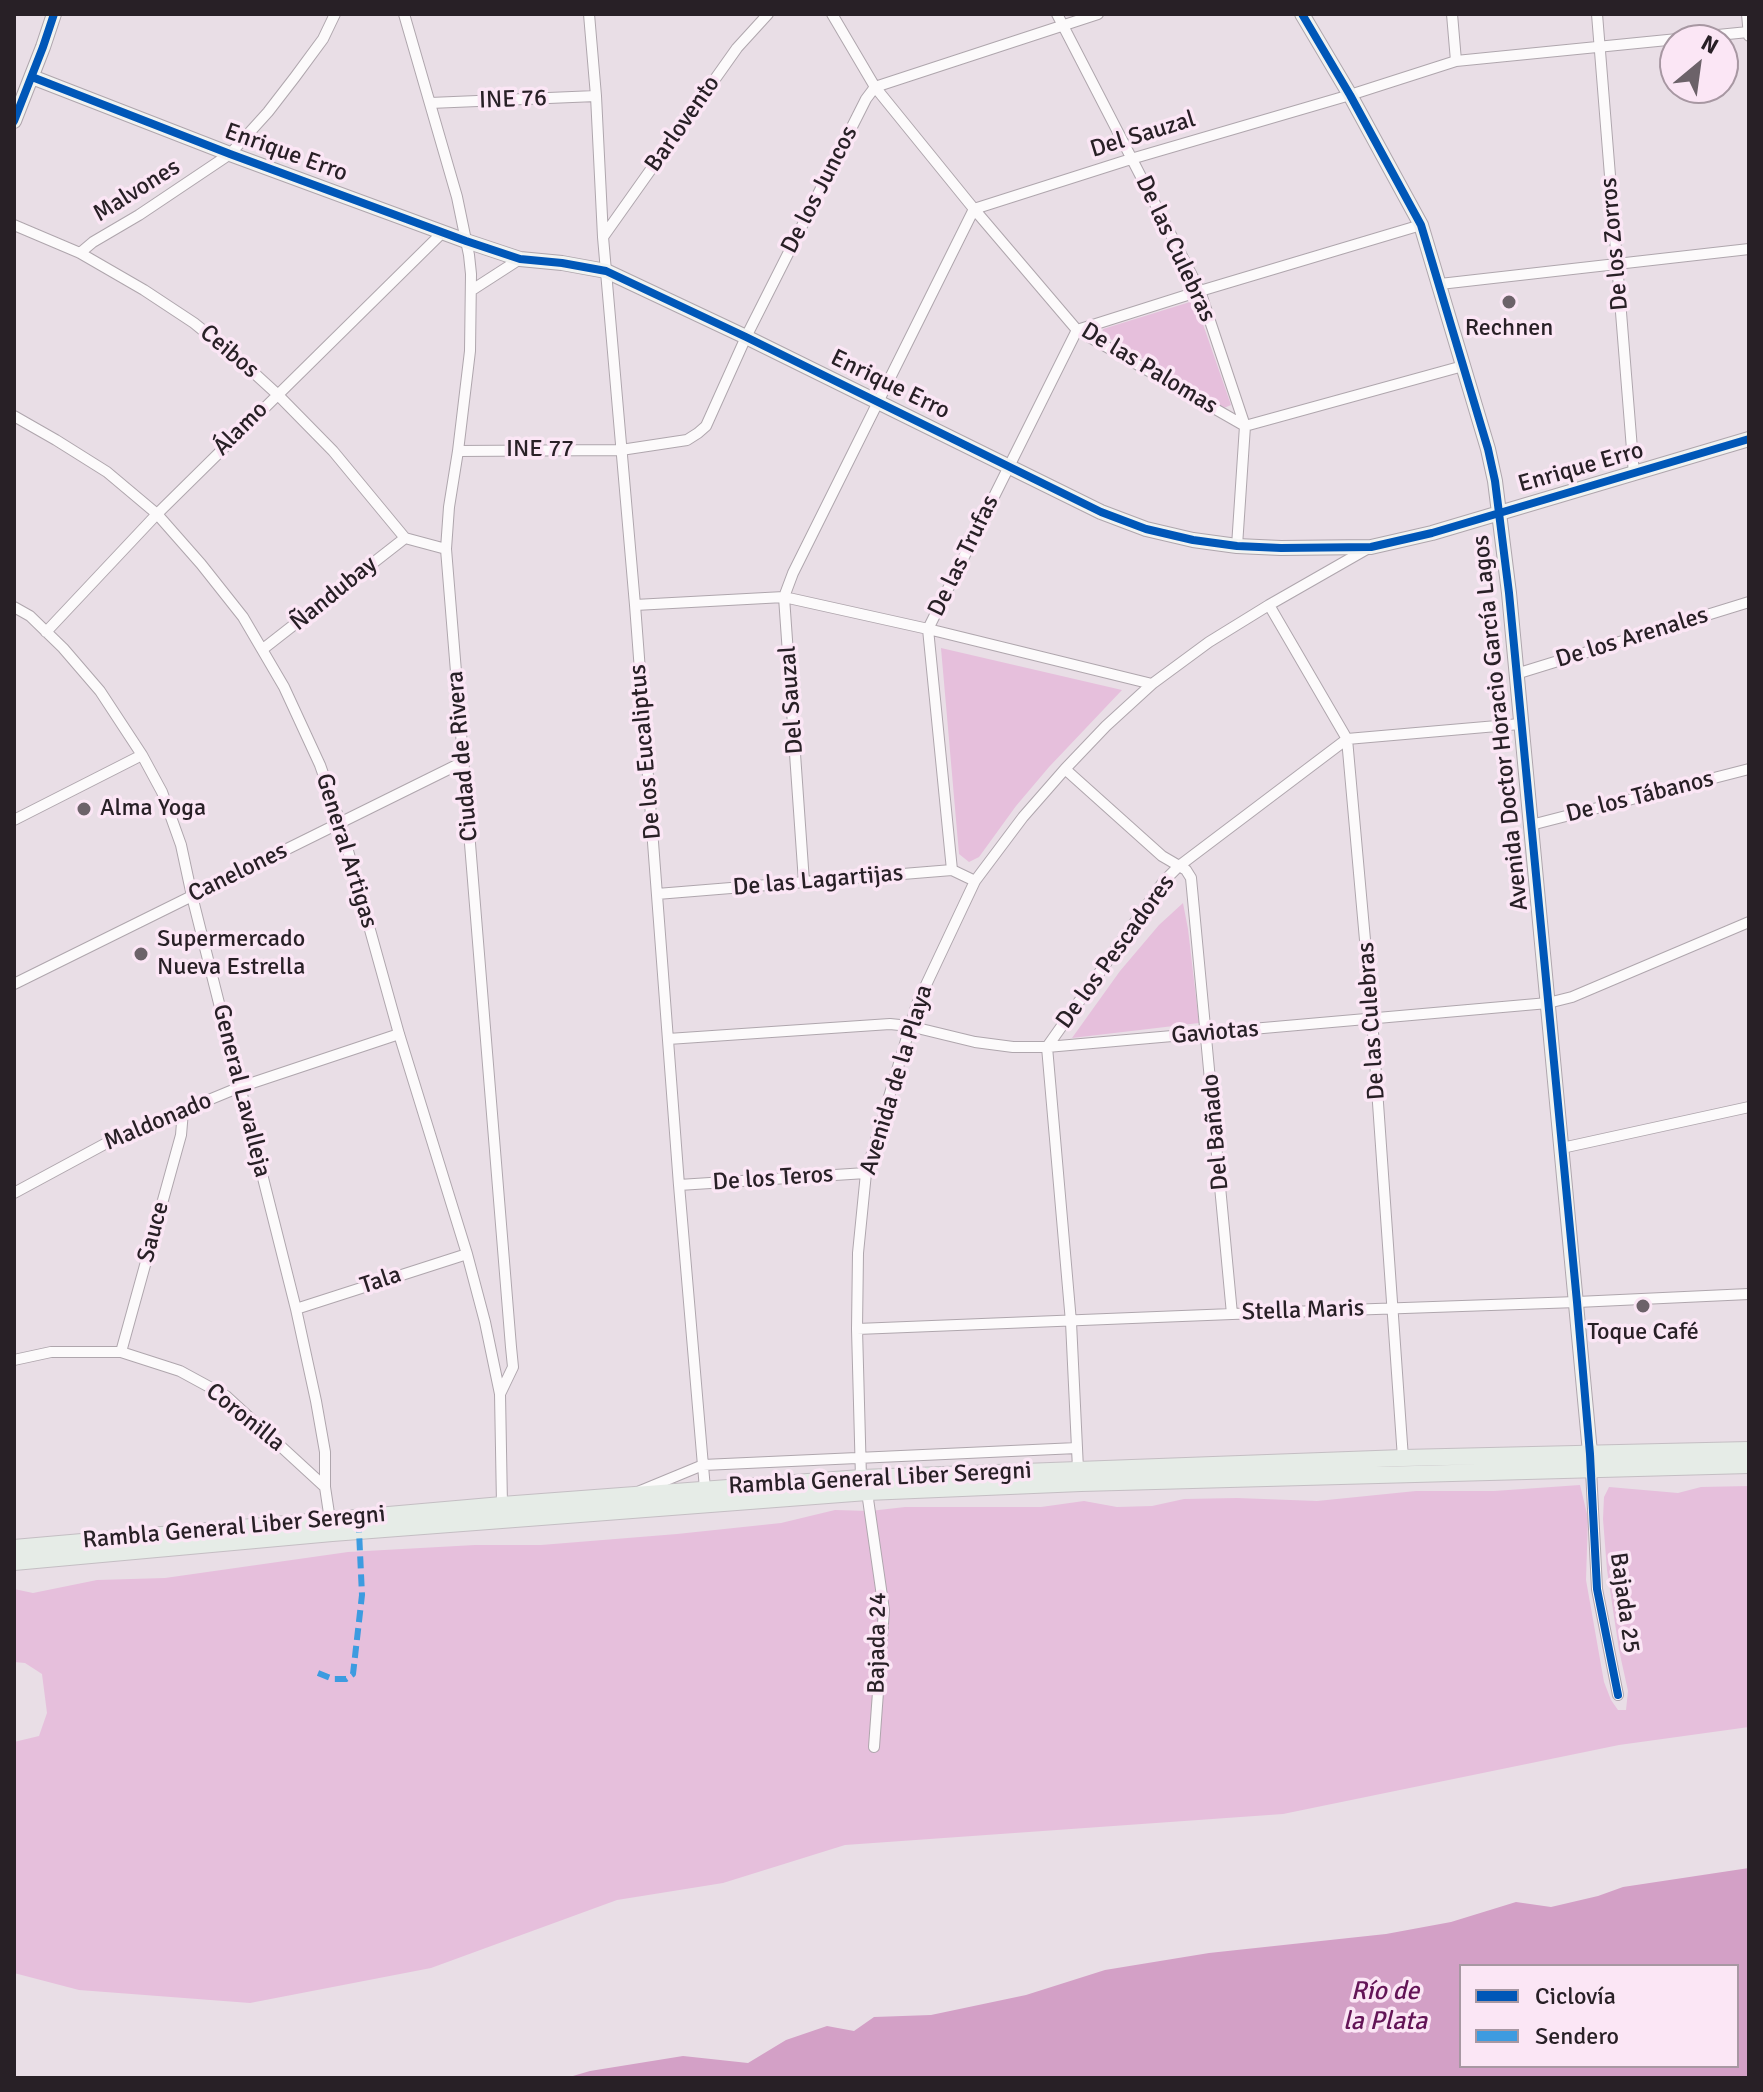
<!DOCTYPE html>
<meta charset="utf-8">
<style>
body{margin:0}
#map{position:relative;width:1763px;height:2092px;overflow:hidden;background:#e9dee6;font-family:Signika,sans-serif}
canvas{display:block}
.frame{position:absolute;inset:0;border:16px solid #282026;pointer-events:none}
.legend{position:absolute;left:1459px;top:1964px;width:280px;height:104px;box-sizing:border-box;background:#fbe6f5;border:2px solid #a797a2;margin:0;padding:10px 14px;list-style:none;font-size:24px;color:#282026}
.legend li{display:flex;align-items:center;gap:16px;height:40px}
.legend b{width:40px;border:2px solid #a797a2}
.north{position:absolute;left:1659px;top:24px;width:80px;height:80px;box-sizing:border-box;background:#fbe6f5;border:2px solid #a797a2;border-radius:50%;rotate:29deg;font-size:22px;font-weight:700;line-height:32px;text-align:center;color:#282026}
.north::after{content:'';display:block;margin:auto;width:28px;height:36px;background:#6c6269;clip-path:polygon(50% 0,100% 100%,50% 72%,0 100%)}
</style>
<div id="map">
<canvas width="1763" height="2092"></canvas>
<div class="frame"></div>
<ul class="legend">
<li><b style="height:10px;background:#0057b8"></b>Ciclovía</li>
<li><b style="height:10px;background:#3d9be0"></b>Sendero</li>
</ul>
<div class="north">N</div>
</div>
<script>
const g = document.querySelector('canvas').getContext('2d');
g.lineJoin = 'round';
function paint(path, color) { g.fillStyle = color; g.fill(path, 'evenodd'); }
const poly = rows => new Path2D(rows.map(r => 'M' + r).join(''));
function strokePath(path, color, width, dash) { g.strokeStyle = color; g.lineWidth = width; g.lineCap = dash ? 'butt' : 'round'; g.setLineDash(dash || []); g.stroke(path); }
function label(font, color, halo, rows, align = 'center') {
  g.font = font + ' Signika,sans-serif'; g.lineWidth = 7; g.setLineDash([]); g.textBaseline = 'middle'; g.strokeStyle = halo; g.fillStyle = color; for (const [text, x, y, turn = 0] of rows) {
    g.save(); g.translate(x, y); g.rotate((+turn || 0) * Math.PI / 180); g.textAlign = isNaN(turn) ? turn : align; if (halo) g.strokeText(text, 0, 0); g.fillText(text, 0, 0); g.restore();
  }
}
paint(poly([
 [1193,301,1196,304,1231,405,1224,408,1102,334,1103,329],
 [941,648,1122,690,1049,767,1016,806,979,857,969,862,959,854],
 [1183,903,1188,929,1199,1023,1072,1038,1120,971,1159,925],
 [1580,1485,1588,1518,1586,1580,1604,1682,1611,1700,1618,1710,1626,1710,1628,1691,1619,1650,1607,1570,1603,1519,1604,1497,1609,1487,1678,1493,1701,1487,1749,1486,1749,1727,1619,1745,1283,1814,845,1845,723,1883,617,1900,431,1968,250,2003,79,1990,14,1973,14,1742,39,1736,47,1713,42,1674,25,1663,14,1662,14,1589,33,1593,97,1580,165,1578,348,1552,475,1545,541,1545,677,1534,781,1523,835,1510,870,1511,905,1507,1041,1507,1084,1501,1117,1507,1152,1506,1184,1499,1237,1498,1317,1501,1416,1491,1494,1491]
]), '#e6bfdc');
paint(poly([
 [1749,1868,1749,2078,566,2078,590,2071,683,2056,748,2063,786,2040,827,2026,854,2031,874,2017,931,2015,1026,1995,1105,1970,1209,1953,1386,1934,1451,1922,1516,1902,1551,1907,1598,1896,1623,1887],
 [1461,1966,1737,1966,1737,2066,1461,2066]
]), '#d3a0c6');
const street = poly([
 [404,14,457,197,469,255,471,274,470,351,458,451,449,507,446,549,511,1347,513,1367,500,1394,502,1505],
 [589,14,596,96,603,237,635,605,679,1185,705,1489],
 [832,14,875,87,974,209,1077,330,1245,426,1463,366],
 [1057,14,1200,291,1245,426,1237,546],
 [1452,14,1456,61],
 [1597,14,1634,474],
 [1747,14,1749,36],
 [430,103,596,96],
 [14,225,80,253,144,290,194,323,242,362,277,394,333,451,405,538,446,549],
 [603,237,737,48,768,14],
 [80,253,93,242,139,215,230,154,268,112,295,77,323,39,335,14],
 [1440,284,1749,249],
 [472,290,520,259],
 [14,416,56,440,107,472,157,514,201,564,243,617,284,687,320,765,340,822,399,1034,467,1254,485,1322,500,1394],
 [458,451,621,450,687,440,698,433,706,426,746,337,866,99,875,87,1098,14],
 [635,605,784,597,928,629,1152,684],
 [1269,605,1347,739,1372,1018,1403,1458],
 [14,607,30,616,63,648,100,691,142,755,162,792,181,845,192,896,296,1309,316,1401,325,1452,325,1487,330,1520],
 [46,632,157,514,443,232],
 [263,649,405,538],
 [1516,674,1749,602],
 [1065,769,1162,856,1186,870,1191,878,1232,1314],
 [14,820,142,755],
 [1531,825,1749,769],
 [952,870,928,629,1077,330,1200,291,1421,225],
 [804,882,784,597,793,573,974,209,1131,159,1350,95,1456,61,1748,32],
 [657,894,952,870,975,881],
 [14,984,463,762],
 [668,1039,890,1024,909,1026,975,1042,1013,1047,1047,1047,1548,1003,1572,997,1749,922],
 [1562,1148,1749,1107],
 [679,1185,866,1173],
 [14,1193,114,1139,240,1087,399,1034],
 [296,1309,467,1254],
 [857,1329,1232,1314,1577,1302,1749,1294],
 [121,1352,181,1135,183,1111],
 [14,1360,51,1352,121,1352,180,1371,226,1396,325,1487],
 [1078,1469,1071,1322,1047,1047,1164,881,1179,866,1347,739,1520,724],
 [1591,1469,1597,1589,1618,1695],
 [861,1478,857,1329,858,1253,866,1173,917,1004,975,881,1023,817,1065,769,1106,726,1152,684,1209,642,1269,605,1367,549],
 [640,1491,703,1465,1077,1448],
 [867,1492,884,1610,874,1747]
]);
const secondary = poly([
 [1302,14,1350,95,1421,225,1488,449,1495,481,1509,593,1591,1463],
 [32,77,230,154,466,241,520,259,562,263,606,271,746,337,1101,512,1146,529,1193,540,1237,546,1281,548,1371,547,1432,533,1749,439],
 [14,121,43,47,54,14]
]);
const primary = poly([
 [14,1548,502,1505,861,1478,1403,1458,1749,1450],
 [14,1562,332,1533,867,1492,1081,1483,1749,1465]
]);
strokePath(street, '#afa6ad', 12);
strokePath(secondary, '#afa6ad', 16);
strokePath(primary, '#c4bec3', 18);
strokePath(street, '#fcfafb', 10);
strokePath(secondary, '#f1f3f1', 14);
strokePath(primary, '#e6ece7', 16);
strokePath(poly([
 [318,1673,333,1679,346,1679,353,1674,362,1595,359,1531]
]), '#3d9be0', 6, [12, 6]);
strokePath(poly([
 [1302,14,1350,95,1421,225,1488,449,1495,481,1509,593,1577,1302,1590,1454,1597,1589,1618,1695],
 [32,77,230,154,466,241,520,259,562,263,606,271,746,337,1101,512,1146,529,1193,540,1237,546,1281,548,1371,547,1432,533,1749,439],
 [14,121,43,47,54,14]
]), '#0057b8', 8);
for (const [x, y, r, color] of [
 [1509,302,8,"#6c6269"],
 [84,809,8,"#6c6269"],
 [141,954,8,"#6c6269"],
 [1643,1306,8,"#6c6269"]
]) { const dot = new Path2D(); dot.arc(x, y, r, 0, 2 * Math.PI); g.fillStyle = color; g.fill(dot); strokePath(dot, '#fbe6f5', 3); }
label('24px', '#282026', '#fbe6f5', [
 ["INE 76",513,100,-2],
 ["Barlovento",683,124,-55],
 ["Del Sauzal",1143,135,-17],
 ["Enrique Erro",286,153,20],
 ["De los Juncos",820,190,-63],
 ["Malvones",137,191,-32],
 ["De los Zorros",1615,244,-95],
 ["De las Culebras",1175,249,65],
 ["Ceibos",229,352,40],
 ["De las Palomas",1149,369,31],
 ["Enrique Erro",890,385,26],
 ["Álamo",241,429,-45],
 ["INE 77",540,450],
 ["Enrique Erro",1581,468,-16],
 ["De las Trufas",964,556,-64],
 ["Ñandubay",334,594,-39],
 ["De los Arenales",1632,638,-17],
 ["Del Sauzal",792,700,-94],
 ["Avenida Doctor Horacio García Lagos",1501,723,-96],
 ["De los Eucaliptus",646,752,-95],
 ["Ciudad de Rivera",463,756,-95],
 ["De los Tábanos",1640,797,-14],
 ["General Artigas",346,851,73],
 ["Canelones",238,873,-26],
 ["De las Lagartijas",818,881,-5],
 ["De los Pescadores",1116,952,-54],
 ["De las Culebras",1372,1021,-94],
 ["Gaviotas",1215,1033,-5],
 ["Avenida de la Playa",897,1080,-73],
 ["General Lavalleja",241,1091,76],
 ["Maldonado",158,1122,-23],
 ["Del Bañado",1216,1132,-95],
 ["De los Teros",773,1179,-4],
 ["Sauce",154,1232,-75],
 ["Tala",381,1281,-18],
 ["Stella Maris",1303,1311,-2],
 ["Coronilla",245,1418,39],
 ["Rambla General Liber Seregni",880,1479,-3],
 ["Rambla General Liber Seregni",234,1528,-5],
 ["Bajada 25",1624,1603,82],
 ["Bajada 24",878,1643,-89]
]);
label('24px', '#282026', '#fbe6f5', [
 ["Rechnen",1509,329],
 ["Alma Yoga",100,809,"left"],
 ["Supermercado",157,940,"left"],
 ["Nueva Estrella",157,968,"left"],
 ["Toque Café",1643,1333]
]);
label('italic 26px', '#631456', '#fbe6f5', [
 ["Río de",1385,1992],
 ["la Plata",1385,2022]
]);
</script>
